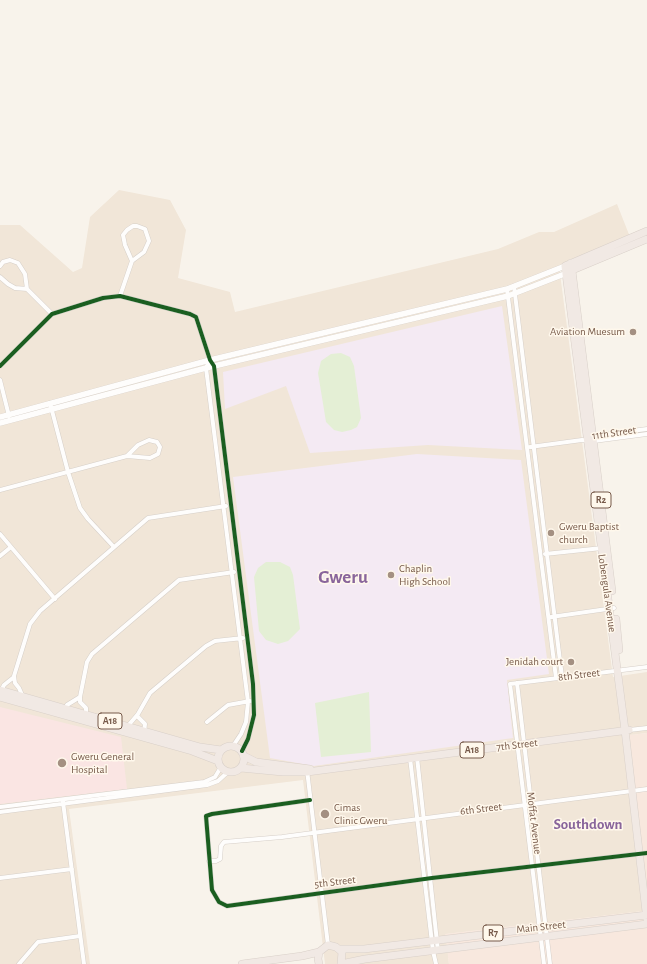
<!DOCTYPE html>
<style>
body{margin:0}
canvas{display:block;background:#f8f3eb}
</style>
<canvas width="647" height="964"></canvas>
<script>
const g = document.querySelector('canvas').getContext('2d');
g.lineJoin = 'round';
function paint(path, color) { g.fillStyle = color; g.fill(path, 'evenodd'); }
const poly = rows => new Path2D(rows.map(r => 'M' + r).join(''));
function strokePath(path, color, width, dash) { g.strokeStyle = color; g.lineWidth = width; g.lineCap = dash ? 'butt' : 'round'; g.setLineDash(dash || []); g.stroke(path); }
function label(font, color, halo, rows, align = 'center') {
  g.font = font + ' "Alegreya Sans",sans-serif'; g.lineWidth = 3; g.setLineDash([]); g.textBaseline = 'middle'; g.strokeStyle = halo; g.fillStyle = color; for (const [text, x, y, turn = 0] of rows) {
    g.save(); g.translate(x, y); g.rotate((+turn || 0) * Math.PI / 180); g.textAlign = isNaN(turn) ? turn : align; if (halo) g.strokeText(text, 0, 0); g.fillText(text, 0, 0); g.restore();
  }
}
paint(poly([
 [119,190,170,200,186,230,178,278,230,292,235,312,498,249,539,232,554,232,617,204,630,237,559,266,613,677,647,672,647,733,622,736,644,911,446,934,449,964,325,964,303,780,69,809,90,964,0,964,0,225,20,225,73,272,82,268,90,217]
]), '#f1e6d8');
paint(poly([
 [647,733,647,964,449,964,445,934,643,911,622,736]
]), '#f8e8de');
paint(poly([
 [502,306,522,450,428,445,310,453,286,386,225,409,223,372],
 [417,454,521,460,549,674,507,680,513,738,314,766,270,758,233,477]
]), '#f4eaf3');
paint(poly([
 [0,707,121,737,127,789,0,804]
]), '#fae5e3');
paint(poly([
 [341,353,350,357,354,366,361,418,357,427,351,430,342,432,334,430,326,422,318,373,321,361,331,354],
 [266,562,280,562,290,567,293,575,300,629,288,641,278,644,266,640,259,631,254,577,258,568],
 [369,692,371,752,321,757,315,703]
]), '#e4efd5');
const street = poly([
 [0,266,3,262,10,260,18,263,25,274,27,289],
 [0,277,8,284,15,288,27,289,52,314],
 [514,286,562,677],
 [507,289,556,678],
 [120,296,132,261,125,245,123,235,127,230,133,226,137,226,145,229,149,241,144,252,132,261],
 [210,360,206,368,248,702,246,722,241,734,233,746],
 [0,366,52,314,103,298,120,296,190,314,196,317,210,360,214,366,253,684,254,715,248,739,242,751],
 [0,380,9,416],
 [50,403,68,472,80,508,88,519,114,547],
 [592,436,647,429],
 [530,447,582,440,594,441,647,434],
 [0,490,127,456,150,458,158,454,160,447,157,442,149,440,138,445,127,456],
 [0,534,55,599],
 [545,554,602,548],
 [0,556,11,547],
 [551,617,614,608],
 [517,683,550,964],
 [1,691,4,685,14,677],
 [23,697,19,688,15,683,14,676,30,624,40,611,148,518,226,506],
 [65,710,67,705,80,697],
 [86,716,86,708,80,702,80,697,87,662,92,654,179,580,234,572],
 [137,716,145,724,144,733],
 [207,722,228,705,250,701],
 [127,727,138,714,150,693,206,646,215,641,243,638],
 [629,730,647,728],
 [417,757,438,951],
 [410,758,433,951,436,964],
 [307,770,328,945],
 [310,800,212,814,206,816,212,890,219,902,227,906,432,878,647,853],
 [63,802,84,964],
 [0,807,204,782,215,777,221,767],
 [0,812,207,785,218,781,229,771],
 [209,861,216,861,220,859,221,846,224,842,282,837,647,789],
 [0,878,72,869],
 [19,964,38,942,80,936],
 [544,964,510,684,647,667]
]);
const secondary = poly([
 [0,417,210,360,507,289,565,266],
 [0,423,206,368,508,296,567,273]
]);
const highway = poly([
 [647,231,565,266,625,730,647,920],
 [571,263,612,591],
 [570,271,647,239],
 [616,619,619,650],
 [0,690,200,747,221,750],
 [0,697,192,751,218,761],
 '218 759a13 13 0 1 1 26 0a13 13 0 1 1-26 0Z',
 [244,756,256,762,310,769],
 [241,768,283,772,307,772,629,730],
 [339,949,364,949,647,915],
 [242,964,302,956,319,952],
 [319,964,318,959,319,952,328,945,336,947,342,952,341,964],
 [341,964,365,959,647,924]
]);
strokePath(street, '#d6cfc8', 5);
strokePath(secondary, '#d7cfc7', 6);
strokePath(highway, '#d9d0c9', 8);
strokePath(street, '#fefdfc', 4);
strokePath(secondary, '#fefdfc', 5.5);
strokePath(highway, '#f1e9e4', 7);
strokePath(poly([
 [0,366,52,314,103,298,120,296,190,314,196,317,210,360,214,366,253,684,254,715,248,739,242,751],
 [310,800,212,814,206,816,212,890,219,902,227,906,432,878,647,853]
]), '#1b5e20', 4);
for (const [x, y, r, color] of [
 [633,332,4,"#a49082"],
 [551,533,4,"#a49082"],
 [391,575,4,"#a49082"],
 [571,662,4,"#a49082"],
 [62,763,5,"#a49082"],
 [325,814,5,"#a49082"]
]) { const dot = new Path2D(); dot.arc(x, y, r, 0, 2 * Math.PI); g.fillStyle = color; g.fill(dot); strokePath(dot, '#fff8ec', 1.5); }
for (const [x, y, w] of [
 [601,500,20],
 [110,721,24],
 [472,750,24],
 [493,933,20]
]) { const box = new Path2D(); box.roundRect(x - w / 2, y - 8, w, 16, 3); g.fillStyle = '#fff8ec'; g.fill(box); strokePath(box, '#775a4a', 1); }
label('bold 10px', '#775a4a', null, [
 ["R2",601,500],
 ["A18",110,721],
 ["A18",472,750],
 ["R7",493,933]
]);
label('11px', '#775a4a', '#fff8ec', [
 ["Aviation Muesum",625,332,"right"],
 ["Gweru Baptist",559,527],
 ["church",559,540],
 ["Chaplin",399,569],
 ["High School",399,582],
 ["Jenidah court",563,662,"right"],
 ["Gweru General",71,757],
 ["Hospital",71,770],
 ["Cimas",334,808],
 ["Clinic Gweru",334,821]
], 'left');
label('11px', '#775a4a', '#fff8ec', [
 ["11th Street",614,433,-8],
 ["Lobengula Avenue",607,593,82],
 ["8th Street",579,675,-7],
 ["7th Street",517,745,-7],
 ["6th Street",481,809,-7],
 ["Moffat Avenue",534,823,83],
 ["5th Street",335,882,-7],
 ["Main Street",541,927,-6]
]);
label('bold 15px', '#89659b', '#fff8ec', [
 ["Southdown",588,824]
]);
label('bold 19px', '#89659b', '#fff8ec', [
 ["Gweru",343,577]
]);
</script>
